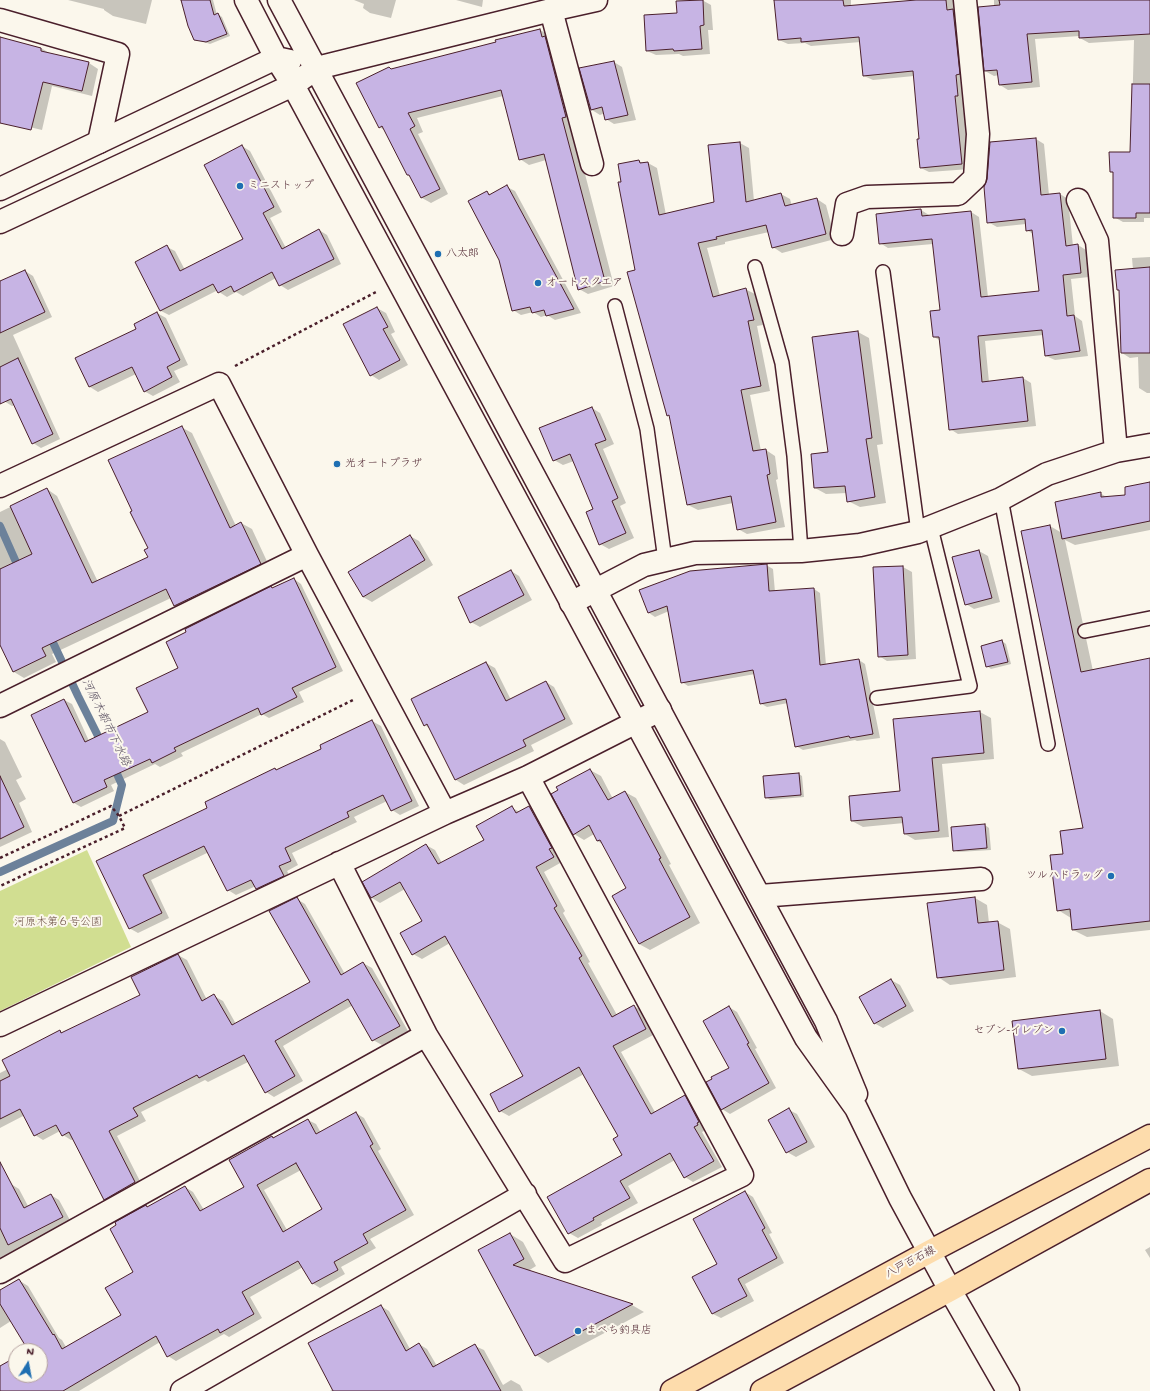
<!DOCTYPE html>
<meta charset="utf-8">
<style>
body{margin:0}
#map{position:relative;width:1150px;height:1391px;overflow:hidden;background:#fbf7ec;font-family:"Gochi Hand",sans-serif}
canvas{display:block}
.north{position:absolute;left:8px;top:1343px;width:40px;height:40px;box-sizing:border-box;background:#fbf7ec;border:1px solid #b4a19f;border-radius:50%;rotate:11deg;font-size:11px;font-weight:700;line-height:16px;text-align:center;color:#4a1f2b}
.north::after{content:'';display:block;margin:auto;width:14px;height:18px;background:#1f6fb2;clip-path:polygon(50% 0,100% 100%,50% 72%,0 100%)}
</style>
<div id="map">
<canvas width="1150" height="1391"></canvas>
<div class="north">N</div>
</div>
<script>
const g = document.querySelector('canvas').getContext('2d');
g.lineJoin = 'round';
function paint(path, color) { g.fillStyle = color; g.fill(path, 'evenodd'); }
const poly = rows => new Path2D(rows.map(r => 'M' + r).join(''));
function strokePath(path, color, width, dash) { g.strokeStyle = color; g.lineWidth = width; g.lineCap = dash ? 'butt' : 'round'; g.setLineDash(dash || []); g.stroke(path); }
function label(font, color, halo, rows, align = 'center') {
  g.font = font + ' "Gochi Hand","Klee One",sans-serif'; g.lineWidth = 4; g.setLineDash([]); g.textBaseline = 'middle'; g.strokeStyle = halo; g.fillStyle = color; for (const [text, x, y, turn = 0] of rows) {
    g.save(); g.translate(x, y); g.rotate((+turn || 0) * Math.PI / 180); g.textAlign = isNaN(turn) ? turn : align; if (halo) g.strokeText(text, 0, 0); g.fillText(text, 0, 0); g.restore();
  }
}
paint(poly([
 [87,850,131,947,0,1011,0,891]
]), '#d1de91');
paint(poly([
 [68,0,152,0,146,24,113,16,104,10,104,9],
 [182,0,213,0,217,15,218,14,222,17,230,36,210,44,195,39],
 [354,0,396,0,391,18,370,13,363,8,364,4],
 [456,0,483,0,482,7],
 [702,0,711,5,713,30,708,30,710,54,683,56,679,54,656,55,647,51,678,14],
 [775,0,851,0,851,6,916,0,954,0,955,12,962,15,966,100,963,100,970,169,929,172,921,168,920,140,914,76,873,80,864,76,861,42,811,46,805,43,788,44,779,40],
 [994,0,1150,0,1150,218,1144,218,1144,222,1123,222,1114,217,1114,173,1111,172,1131,153,1134,40,1089,43,1080,38,1080,36,1035,39,1040,87,1008,90,1000,85,999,75,994,76,985,71,994,7],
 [540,30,549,35,614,286,588,294,579,289,546,160,529,165,520,159,503,96,417,118,423,132,418,134,448,194,431,203,422,198,411,176,408,175,386,131,379,127,389,68,393,70,497,43],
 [0,38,41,48,51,54,89,63,98,69,92,96,52,86,42,130,0,120],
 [614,62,622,67,636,120,614,124,606,119,605,113,600,115,592,110],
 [1036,139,1044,144,1049,195,1060,194,1068,199,1073,246,1078,245,1086,250,1089,277,1071,279,1075,316,1082,321,1088,356,1055,360,1046,356,1043,335,985,341,989,382,1023,378,1031,383,1036,426,958,434,950,429,941,341,934,337,941,311,933,244,888,248,880,243,877,215,921,210,929,215,930,216,971,212,979,217,988,297,1040,292,1033,234,1027,230,1026,224,997,227,988,222],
 [740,143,749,148,754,201,781,194,790,199,792,206,817,199,826,205,835,239,782,253,773,247,769,232,725,242,725,244,707,248,720,296,745,289,755,294,763,325,757,326,770,391,750,395,761,451,766,450,775,456,778,479,776,480,785,527,747,534,738,529,733,503,698,510,688,505,671,417,668,415,636,271,622,182,639,161,643,163,648,163,657,168,666,215,715,203],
 [242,146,250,151,282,212,270,218,286,248,319,230,327,235,341,264,288,290,280,285,276,278,243,296,236,292,227,297,219,292,218,290,169,315,161,311,136,263,167,247,175,251,185,270,244,239],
 [507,187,515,191,581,313,555,320,547,315,541,317,533,312,521,315,513,310,487,192,491,195],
 [1150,257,1150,393,1147,393,1139,388,1138,357,1130,358,1122,353,1120,291,1118,290,1133,270,1132,258],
 [25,271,33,276,52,317,13,335,60,439,41,448,33,443,15,405,12,406,4,401,0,403,0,282],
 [377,308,386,313,395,332,391,334,408,365,379,380,371,375],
 [157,313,166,318,188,365,174,371,180,382,153,396,144,391,136,374,98,392,90,387,76,359,137,329],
 [858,332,869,338,883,444,877,445,886,503,860,507,848,501,847,493,826,494,815,488,829,453],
 [592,408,600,413,614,444,603,449,626,503,620,506,634,538,609,549,600,544,594,510,574,461,563,465,554,460],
 [181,427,192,433,236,526,241,523,252,529,271,570,186,612,175,606,171,598,52,654,56,662,24,678,14,672,0,643,0,512,47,489,57,496,98,582,149,558,149,549],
 [1150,483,1150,530,1075,545,1065,540,1093,671,1150,659,1150,930,1087,937,1073,930,1071,918,1058,910,1064,855,1084,829,1050,526,1062,533,1100,493,1108,498,1126,496],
 [410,536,419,541,433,565,372,602,363,597],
 [979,551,988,556,1000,602,974,609,966,604],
 [766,565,773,569,775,592,814,589,820,593,826,665,859,660,865,664,880,738,857,741,855,740,803,750,796,746,788,703,767,707,760,703,755,674,688,686,682,682,669,611,655,617,649,613],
 [903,567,912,572,916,659,887,661,879,656,874,568],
 [511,571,519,576,532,600,480,627,471,622],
 [294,579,301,584,343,671,299,692,304,702,269,718,262,714,181,753,183,756,160,767,155,764,111,785,114,791,81,807,74,803,33,715,64,700,72,704,89,741,149,713,179,668,271,588,274,589],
 [1002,641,1006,644,1011,664,991,669,987,666],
 [486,663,495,668,511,700,546,682,554,687,573,724,531,745,534,751,464,785,456,780,430,729,425,725],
 [980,712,991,718,994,759,942,764,949,837,915,840,905,834,904,823,863,827,852,821,901,792,894,720],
 [372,721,381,726,419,806,400,815,392,810,387,801,354,817,357,822,292,853,298,865,287,871,292,880,265,893,257,888,256,886,236,895,228,890,209,852,151,880,169,918,138,933,129,928,97,861,209,808,277,771,323,749],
 [0,739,5,742,22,777,16,780,26,799,19,803,32,832,0,847],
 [590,770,601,776,613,799,625,792,636,798,671,864,669,865,700,923,650,950,639,944,627,889,603,844,597,841,594,834,584,840,574,834],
 [799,774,802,776,804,797,770,800,766,797],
 [529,807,538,812,562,862,544,872,565,911,563,913,590,962,588,963,617,1015,634,1006,642,1011,655,1034,621,1052,655,1112,685,1096,693,1101,706,1130,702,1132,722,1167,693,1182,685,1177,675,1160,628,1186,638,1203,601,1223,602,1225,578,1238,569,1233,549,1197,624,1155,620,1137,584,1074,509,1116,500,1111,525,1076,450,943,422,959,413,954,423,922,405,889,380,903,372,898,426,845,435,850,442,863,485,841,512,808,520,812],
 [985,825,989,828,991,850,958,852,954,850],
 [975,898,987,905,989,923,997,922,1010,929,1016,977,950,985,938,977],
 [297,899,305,904,345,974,363,963,372,968,408,1031,382,1045,373,1040,353,1005,283,1046,303,1081,274,1097,266,1092,248,1062,208,1082,205,1080,141,1112,146,1121,117,1136,143,1187,113,1204,104,1199,74,1139,71,1140,63,1135,60,1131,43,1140,35,1135,25,1115,0,1128,0,1073,8,1069,60,1031,63,1033,142,996,178,955,187,960,207,1000,214,996,223,1001,236,1024,311,982],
 [60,1121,61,1123,38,1135,38,1132],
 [891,980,900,985,914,1011,883,1028,874,1023],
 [729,1007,737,1012,757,1048,755,1049,776,1088,730,1114,722,1109,731,1068],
 [1100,1011,1113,1019,1119,1066,1032,1076,1019,1069,1013,1022],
 [789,1110,797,1114,815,1147,796,1157,787,1152],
 [356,1113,364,1118,381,1149,378,1151,414,1215,370,1239,376,1248,341,1267,345,1274,320,1288,312,1283,303,1267,250,1297,262,1318,229,1337,224,1334,176,1361,168,1356,160,1342,79,1391,0,1391,0,1369,16,1358,16,1375,40,1375,40,1351,28,1351,29,1350,11,1321,0,1328,0,1293,20,1281,28,1286,59,1338,62,1340,66,1347,122,1315,135,1272,146,1206,149,1207,185,1187,193,1192,204,1210,245,1187,273,1138,308,1120,316,1124,321,1133],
 [301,1170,324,1209,287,1230,264,1190],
 [11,1184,19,1189,28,1206,51,1195,59,1200,71,1222,0,1259,0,1189],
 [745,1192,753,1197,772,1233,769,1234,784,1263,745,1284,754,1301,721,1318,713,1314,694,1278,719,1264],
 [510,1234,523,1242,536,1266,528,1271,632,1305,644,1312,548,1363,536,1355,479,1251],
 [1150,1247,1150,1258,1145,1250],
 [381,1306,389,1311,410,1349,419,1344,427,1349,437,1366,475,1346,484,1350,503,1385,511,1380,520,1385,523,1391,330,1391,333,1389]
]), '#0003');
strokePath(poly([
 [0,526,20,571],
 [49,634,78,696,102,744],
 [0,872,113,821,122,785,113,765]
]), '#6c819a', 8);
const building = poly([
 [181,0,210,0,214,15,218,13,227,34,206,42,194,40,188,26,181,0],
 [703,0,704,25,700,26,702,49,674,51,673,49,646,51,644,15,677,13,676,1,703,0],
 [774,0,843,0,844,6,916,0,946,0,947,10,953,9,960,74,956,75,958,96,955,96,962,164,920,168,917,139,919,139,913,71,863,76,859,37,801,42,801,38,778,40,774,0],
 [999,0,1150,0,1150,34,1079,38,1079,31,1027,34,1032,82,999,85,997,70,984,71,978,7,1000,5,999,0],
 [540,29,542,37,545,36,566,117,562,118,605,281,578,290,544,154,519,160,501,90,408,113,415,126,410,129,440,189,421,198,409,175,407,175,382,126,379,128,356,83,389,67,391,69,496,42,495,40,540,29],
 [0,37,41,48,41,51,89,62,82,91,43,82,31,130,0,123,0,37],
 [614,61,628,115,605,120,602,107,591,110,579,68,614,61],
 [1132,84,1150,84,1150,213,1136,213,1136,218,1113,218,1113,172,1110,172,1109,152,1130,152,1132,84],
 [1036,138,1041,195,1060,193,1066,246,1078,244,1081,273,1063,275,1067,316,1074,315,1080,351,1045,356,1042,330,978,336,982,382,1023,377,1028,421,949,430,939,337,933,337,930,311,940,310,932,239,879,244,876,214,921,209,922,216,971,211,981,297,1039,291,1032,230,1026,231,1025,219,987,223,984,187,987,179,990,142,1036,138],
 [740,142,746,202,781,193,785,206,817,198,826,234,772,248,766,225,716,237,717,239,698,243,713,297,746,288,754,320,748,321,761,386,741,390,753,451,766,449,770,474,767,475,776,522,737,530,731,496,687,505,669,415,667,416,627,272,635,270,618,182,621,182,618,164,639,160,640,163,648,162,659,215,714,202,708,145,740,142],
 [242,145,274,207,263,213,282,249,319,229,334,259,279,286,272,272,234,292,231,286,218,293,213,284,160,311,135,262,167,245,180,271,243,239,204,165,242,145],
 [507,185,574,309,546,316,544,310,532,313,530,307,512,311,499,260,468,201,487,191,489,195,507,185],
 [1150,267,1150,353,1121,353,1119,290,1117,290,1115,270,1150,267],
 [25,270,45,312,0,333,0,281,25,270],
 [377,307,388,327,383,329,400,360,370,376,343,324,377,307],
 [157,312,180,360,167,367,172,377,144,392,132,367,89,387,75,358,136,329,134,324,157,312],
 [858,331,872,438,866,439,875,497,847,502,845,486,814,488,811,454,828,452,812,337,858,331],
 [18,358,53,434,32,444,11,399,0,404,0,367,18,358],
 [592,407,606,440,595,444,618,498,612,501,626,533,599,545,586,512,593,509,570,454,553,461,539,428,592,407],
 [182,426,230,528,241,522,261,564,174,606,166,589,42,648,46,656,13,672,0,645,0,569,32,554,10,506,47,488,92,583,148,557,144,550,148,548,130,512,132,511,108,460,182,426],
 [1150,482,1150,521,1062,539,1055,502,1101,492,1101,497,1125,495,1125,487,1150,482],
 [1050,525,1081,672,1150,658,1150,921,1072,930,1070,909,1057,911,1050,855,1063,854,1060,831,1083,828,1021,531,1050,525],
 [410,535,425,560,363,597,348,572,410,535],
 [979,550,992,598,965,605,952,557,979,550],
 [767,564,769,591,814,588,820,665,859,659,873,734,850,738,849,736,795,747,786,699,760,704,753,670,681,683,667,606,648,613,639,590,690,571,767,564],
 [903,566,908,655,878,657,873,567,903,566],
 [511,570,524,595,470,623,458,597,511,570],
 [294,578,336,667,292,688,297,697,261,715,258,708,174,748,176,751,152,763,150,759,104,780,107,787,73,803,31,715,64,699,85,742,148,712,136,688,178,668,166,642,186,632,185,629,271,586,272,588,294,578],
 [1002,640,1008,662,986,667,981,646,1002,640],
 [486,662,506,701,546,681,565,719,523,740,526,746,455,780,427,724,424,726,411,699,486,662],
 [980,711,984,753,932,758,939,831,904,834,902,817,851,821,849,796,900,791,893,719,980,711],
 [372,720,412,801,391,811,383,795,347,812,349,817,285,848,291,861,279,866,284,876,256,889,251,880,227,891,204,846,143,875,162,913,129,929,96,861,207,808,205,802,275,768,276,770,321,749,320,745,372,720],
 [590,769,608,800,625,791,661,858,659,859,690,917,639,944,612,896,626,888,600,840,597,841,589,825,573,835,551,794,558,790,556,787,590,769],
 [799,773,801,795,765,798,763,776,799,773],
 [0,776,24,827,0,839,0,776],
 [512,806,516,813,529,806,552,848,549,849,554,857,536,867,557,906,554,908,582,956,579,958,612,1017,634,1005,646,1029,613,1046,651,1114,685,1095,699,1122,697,1123,698,1125,694,1127,714,1161,684,1178,670,1153,620,1181,630,1198,593,1218,594,1220,568,1234,547,1197,622,1155,613,1139,618,1136,585,1078,579,1067,499,1112,490,1094,523,1076,445,936,412,955,400,933,422,921,400,882,371,898,362,882,426,844,438,864,484,840,476,826,512,806],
 [985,824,987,848,953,851,951,827,985,824],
 [297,897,341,975,363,962,400,1026,372,1041,348,999,275,1041,295,1076,265,1093,244,1055,199,1078,197,1075,133,1108,138,1116,109,1131,135,1182,104,1200,69,1132,62,1136,56,1125,34,1136,20,1109,0,1119,0,1081,10,1076,2,1060,60,1030,61,1033,140,995,131,977,178,954,202,1001,214,994,232,1025,310,982,269,911,297,897],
 [975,897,978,923,998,921,1004,970,937,978,927,903,975,897],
 [891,979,906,1006,874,1024,859,997,891,979],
 [729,1006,749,1043,747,1044,769,1083,721,1110,706,1082,712,1079,711,1077,729,1068,703,1021,729,1006],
 [1100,1010,1106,1059,1018,1069,1012,1021,1100,1010],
 [789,1108,807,1142,786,1153,768,1120,789,1108],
 [356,1112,373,1144,370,1146,406,1210,363,1234,368,1243,334,1262,338,1270,312,1284,298,1261,242,1292,254,1314,220,1333,218,1329,167,1357,156,1336,63,1391,0,1391,0,1366,16,1357,16,1375,40,1375,40,1351,26,1351,28,1350,0,1304,0,1290,19,1279,53,1335,54,1334,62,1349,121,1315,105,1288,133,1272,110,1229,116,1225,115,1222,146,1205,147,1207,185,1186,200,1211,244,1187,229,1160,272,1136,273,1138,308,1119,316,1134,356,1112],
 [296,1163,322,1209,283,1232,257,1185,296,1163],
 [0,1162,24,1208,51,1194,63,1217,8,1245,0,1228,0,1162],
 [745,1191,765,1228,762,1230,777,1258,738,1279,747,1296,712,1314,692,1277,717,1264,693,1219,745,1191],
 [510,1233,524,1259,513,1265,633,1304,535,1356,478,1250,510,1233],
 [381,1305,406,1351,419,1343,433,1367,475,1344,501,1391,333,1391,308,1343,381,1305]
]);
paint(building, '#c7b4e4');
strokePath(building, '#4a1f2b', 1);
const lane = poly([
 [755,267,782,363,794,456,801,551],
 [883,272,918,532],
 [615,306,647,429,665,560],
 [1001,499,1048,744],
 [1085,631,1150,618],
 [877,698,970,686,931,528]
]);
const street = poly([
 [551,10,592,164],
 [0,20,118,54,99,142],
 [1078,200,1097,241,1116,451],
 [842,234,847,204,867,197,958,194,975,178,978,134,965,0],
 [0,486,219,384,307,555,445,813],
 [571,603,644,565,695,553,801,551,860,545,918,532,1001,499,1047,474,1116,451,1150,445],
 [0,706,307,555],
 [339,863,426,1035,565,1261,742,1175,528,777],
 [760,896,981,879],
 [0,1025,445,813,528,777,660,710],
 [0,1272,426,1035],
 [182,1391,525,1194]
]);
const secondary = poly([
 [246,0,276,58,293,85,314,124,806,1038,856,1108,900,1198,950,1290,1008,1391],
 [279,0,826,1021,856,1094],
 [0,189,276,58,290,61],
 [0,222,293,85,317,68,551,10,596,0]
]);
const primary = poly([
 [672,1391,929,1252,1150,1136],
 [762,1391,950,1290,1150,1180]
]);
strokePath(lane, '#4a1f2b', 16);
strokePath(street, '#4a1f2b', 25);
strokePath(secondary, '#4a1f2b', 25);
strokePath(primary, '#4a1f2b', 25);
strokePath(poly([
 [235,366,376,292],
 [119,816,355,699],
 [0,858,111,806,119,816,125,828,0,886]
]), '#4a1f2b', 2.5, [3, 3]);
strokePath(lane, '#fbf7ec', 13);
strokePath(street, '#fbf7ec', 22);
strokePath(secondary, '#fbf7ec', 22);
strokePath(primary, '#fddcac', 22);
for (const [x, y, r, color] of [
 [240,186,4,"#1f6fb2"],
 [438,254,4,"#1f6fb2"],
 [538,283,4,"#1f6fb2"],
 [337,464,4,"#1f6fb2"],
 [1111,876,4,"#1f6fb2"],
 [1062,1031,4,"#1f6fb2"],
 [578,1331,4,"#1f6fb2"]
]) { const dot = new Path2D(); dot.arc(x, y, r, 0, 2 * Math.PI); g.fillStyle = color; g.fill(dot); strokePath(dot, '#fbf7ec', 1.5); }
label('11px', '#4a1f2b', '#fbf7ec', [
 ["ミニストップ",248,186],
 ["八太郎",446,254],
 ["オートスクエア",546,283],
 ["光オートプラザ",345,464],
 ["ツルハドラッグ",1103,876,"right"],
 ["セブン-イレブン",1054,1031,"right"],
 ["まべち釣具店",586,1331]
], 'left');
label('11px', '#6c4f44', '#fbf7ec', [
 ["河原木第６号公園",58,923]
]);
label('11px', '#4a1f2b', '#fbf7ec', [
 ["八戸百石線",911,1263,-28]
]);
label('italic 12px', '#5b5062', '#fbf7ec', [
 ["河原木都市下水路",105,723,64]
]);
</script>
